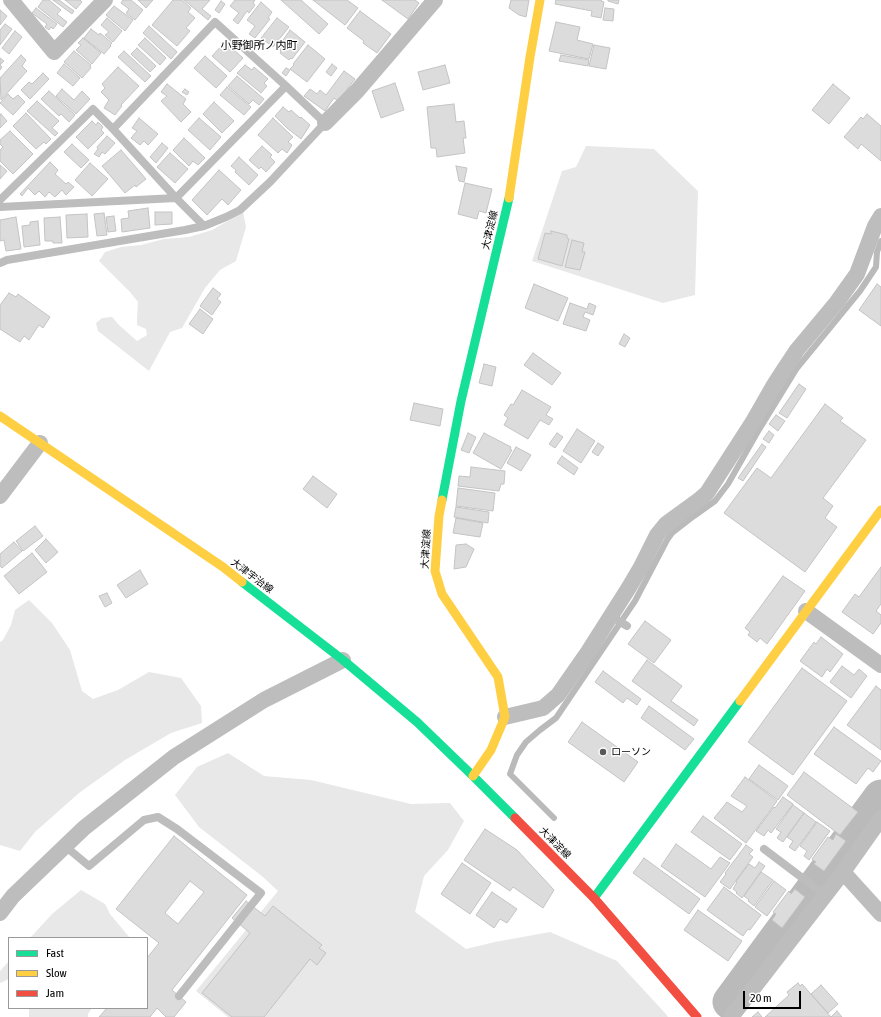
<!DOCTYPE html>
<meta charset="utf-8">
<style>
body{margin:0}
#map{position:relative;width:881px;height:1017px;overflow:hidden;background:#fff;font-family:"Asap Condensed",sans-serif}
canvas{display:block}
.legend{position:absolute;left:8px;top:937px;width:140px;height:72px;box-sizing:border-box;background:#fff;border:1px solid #999;margin:0;padding:5px 7px;list-style:none;font-size:12px;color:#000}
.legend li{display:flex;align-items:center;gap:8px;height:20px}
.legend b{width:20px;border:1px solid #999}
.scale{position:absolute;left:743px;top:991px;width:58px;height:18px;box-sizing:border-box;border:2px solid #000;border-top:0;padding-left:5px;font-size:12px;line-height:14px;white-space:nowrap;color:#000;-webkit-text-stroke:3px #fff;paint-order:stroke}
</style>
<div id="map">
<canvas width="881" height="1017"></canvas>
<ul class="legend">
<li><b style="height:5px;background:#16e098"></b>Fast</li>
<li><b style="height:5px;background:#ffcf43"></b>Slow</li>
<li><b style="height:5px;background:#f24e42"></b>Jam</li>
</ul>
<div class="scale">20 m</div>
</div>
<script>
const g = document.querySelector('canvas').getContext('2d');
g.lineJoin = 'round';
function paint(path, color) { g.fillStyle = color; g.fill(path, 'evenodd'); }
const poly = rows => new Path2D(rows.map(r => 'M' + r).join(''));
function strokePath(path, color, width, dash) { g.strokeStyle = color; g.lineWidth = width; g.lineCap = dash ? 'butt' : 'round'; g.setLineDash(dash || []); g.stroke(path); }
function label(font, color, halo, rows, align = 'center') {
  g.font = font + ' "Asap Condensed","Noto Sans JP",sans-serif'; g.lineWidth = 3; g.setLineDash([]); g.textBaseline = 'middle'; g.strokeStyle = halo; g.fillStyle = color; for (const [text, x, y, turn = 0] of rows) {
    g.save(); g.translate(x, y); g.rotate((+turn || 0) * Math.PI / 180); g.textAlign = isNaN(turn) ? turn : align; if (halo) g.strokeText(text, 0, 0); g.fillText(text, 0, 0); g.restore();
  }
}
paint(poly([
 [586,146,654,149,698,191,695,295,663,303,532,261,562,171,576,167],
 [243,212,246,227,236,261,220,270,205,288,182,328,170,332,149,371,98,331,96,323,102,318,112,317,119,325,137,341,147,335,146,329,137,325,137,318,138,302,130,292,99,261,105,252,121,247,141,245,164,239,189,237,212,230],
 [29,600,52,623,70,650,82,691,93,699,118,690,149,672,181,678,201,706,202,723,171,733,125,760,79,793,35,832,20,851,0,845,0,642,3,640,11,625,15,610],
 [228,753,264,776,311,780,411,804,450,803,464,821,448,850,424,876,415,912,466,949,495,942,550,932,617,961,665,1013,668,1017,228,1017,196,991,278,891,263,877,199,827,175,795,197,767],
 [81,890,105,904,110,914,130,938,30,938,52,914],
 [9,961,9,979,0,983,0,971],
 [29,1008,92,1008,88,1014,88,1017,29,1017]
]), '#e8e8e8');
strokePath(poly([
 [554,818,510,774,517,755,526,742,540,730,556,718,635,601,667,540,672,533,694,516,715,501,728,484,757,433,797,368,860,291,876,267,877,252,881,241]
]), '#bababa', 6);
strokePath(poly([
 [730,1002,881,797]
]), '#bababa', 35);
const building = poly([
 [43,0,49,0,61,10,57,14,67,22,63,27,38,7,43,0],
 [53,0,59,0,74,11,72,14,53,0],
 [65,0,80,0,82,2,76,9,65,0],
 [123,0,131,0,143,10,135,20,126,13,129,9,121,3,123,0],
 [138,0,153,0,146,8,138,0],
 [173,0,182,0,191,8,188,12,195,18,186,28,190,31,177,46,152,25,173,0],
 [184,0,210,0,202,9,211,16,208,20,184,0],
 [235,0,255,0,253,3,255,5,249,13,247,11,238,24,233,20,239,13,230,6,235,0],
 [281,0,301,0,328,24,319,34,281,0],
 [313,0,347,0,358,8,345,25,313,0],
 [382,0,415,0,419,3,408,19,382,0],
 [511,0,529,0,526,17,519,15,509,8,511,0],
 [556,0,602,0,601,1,604,2,601,18,591,16,592,11,555,4,556,0],
 [608,0,619,0,618,4,608,1,608,0],
 [221,1,225,4,219,13,215,10,221,1],
 [261,2,272,12,268,18,270,19,255,38,249,34,255,26,247,20,261,2],
 [114,6,133,20,125,31,106,15,114,6],
 [36,8,57,24,53,29,51,27,49,30,45,27,47,24,32,13,36,8],
 [605,8,614,9,613,21,603,20,605,8],
 [0,10,7,16,0,25,0,10],
 [360,11,391,34,377,53,363,43,364,41,347,28,360,11],
 [107,18,122,31,113,42,105,35,109,32,101,25,107,18],
 [277,18,289,27,273,47,261,38,277,18],
 [556,22,580,27,577,40,593,44,589,59,549,51,556,22],
 [5,24,12,29,0,45,0,30,5,24],
 [149,26,177,52,171,59,143,33,149,26],
 [91,29,99,35,100,33,112,43,110,45,111,46,104,54,84,38,91,29],
 [290,30,305,42,292,59,291,58,289,60,280,53,281,51,280,50,283,45,281,43,290,30],
 [15,31,22,37,9,54,2,48,15,31],
 [83,38,101,53,92,64,76,50,81,45,78,43,83,38],
 [145,38,166,58,160,65,138,45,145,38],
 [225,42,243,58,230,72,212,56,225,42],
 [308,45,325,59,307,82,290,69,294,65,293,64,308,45],
 [594,45,610,48,606,69,589,66,594,45],
 [137,48,156,66,150,72,131,54,137,48],
 [74,51,91,65,90,66,91,68,82,78,64,62,74,51],
 [124,51,151,76,145,82,118,57,124,51],
 [21,55,26,60,22,66,27,71,1,100,0,78,21,55],
 [561,55,589,60,588,66,559,61,561,55],
 [205,56,227,76,216,88,194,68,205,56],
 [0,58,4,61,0,65,2,67,0,70,0,58],
 [64,64,80,78,73,86,57,73,64,64],
 [332,64,337,68,331,76,326,72,332,64],
 [245,65,252,70,254,67,268,79,264,83,267,86,261,93,237,73,245,65],
 [445,65,450,83,423,90,418,72,445,65],
 [118,67,139,86,121,105,122,106,115,115,104,108,109,100,101,92,105,88,102,84,118,67],
 [286,68,290,70,286,76,282,73,286,68],
 [344,71,355,79,338,101,334,98,325,111,304,96,310,89,317,94,320,90,326,95,344,71],
 [43,73,49,79,30,99,21,90,29,82,32,84,43,73],
 [237,76,264,99,259,105,253,100,249,104,228,86,237,76],
 [395,83,404,110,381,118,372,91,395,83],
 [167,84,186,99,183,104,191,112,181,122,161,101,167,96,161,92,167,84],
 [833,84,850,98,829,124,812,110,833,84],
 [227,87,251,107,244,115,220,95,227,87],
 [62,89,74,100,82,91,90,99,76,114,56,96,62,89],
 [185,89,189,92,187,95,182,92,185,89],
 [49,91,75,115,69,122,61,114,59,116,41,99,49,91],
 [8,94,13,99,18,95,25,102,13,115,0,103,8,94],
 [37,101,59,121,52,128,58,133,55,136,27,111,37,101],
 [214,102,234,121,222,133,203,114,214,102],
 [454,104,456,122,464,121,466,138,463,138,465,153,437,157,436,148,431,148,427,107,454,104],
 [283,107,289,112,291,110,300,118,301,117,310,125,301,139,287,128,275,116,283,107],
 [26,113,51,139,46,144,44,142,36,149,13,126,26,113],
 [1,114,7,121,0,128,0,115,1,114],
 [867,114,881,126,881,161,861,144,858,149,844,137,861,117,863,119,867,114],
 [139,118,158,134,148,145,144,141,140,145,131,138,137,131,132,128,139,118],
 [199,118,221,137,210,150,188,130,199,118],
 [273,118,293,137,288,142,292,145,287,153,282,149,278,153,258,135,273,118],
 [92,121,96,125,98,122,103,127,101,130,104,133,88,149,76,137,92,121],
 [10,131,33,154,13,174,0,161,0,150,3,147,0,144,0,140,10,131],
 [107,136,115,143,105,154,102,152,99,157,94,154,98,149,97,147,107,136],
 [184,138,205,158,198,165,193,161,189,166,173,150,184,138],
 [162,143,168,148,156,163,150,157,162,143],
 [72,144,89,160,81,168,64,152,72,144],
 [262,146,272,155,270,157,275,162,266,172,261,167,259,169,249,160,262,146],
 [121,150,146,179,136,187,135,185,125,193,102,166,121,150],
 [170,153,188,169,175,183,157,167,170,153],
 [239,157,258,175,249,185,235,172,236,170,231,166,239,157],
 [50,162,58,170,55,174,66,184,68,182,74,187,66,195,62,190,55,197,49,192,45,197,39,191,35,195,28,188,22,196,20,194,50,162],
 [90,163,108,179,92,196,75,180,90,163],
 [0,165,7,171,0,179,0,165],
 [456,166,467,168,464,182,459,181,456,166],
 [219,170,241,190,228,205,222,199,207,215,192,200,219,170],
 [465,183,492,189,486,213,479,211,477,219,458,214,465,183],
 [148,208,150,228,122,232,121,219,129,218,128,211,148,208],
 [155,212,172,212,172,224,155,225,155,212],
 [104,213,107,235,97,236,94,214,104,213],
 [87,214,88,237,67,238,66,215,87,214],
 [114,216,116,231,108,232,106,217,114,216],
 [16,217,21,249,6,251,4,240,0,241,0,220,16,217],
 [60,217,62,243,53,243,53,241,45,241,44,218,60,217],
 [38,221,40,245,24,247,22,226,30,225,30,222,38,221],
 [551,231,567,235,567,238,569,239,562,266,538,259,545,233,551,234,551,231],
 [572,240,584,243,582,252,585,252,580,270,565,267,572,240],
 [534,284,568,298,558,321,525,308,534,284],
 [877,284,881,287,881,326,859,310,877,284],
 [213,288,221,294,217,299,221,302,212,315,200,306,213,288],
 [9,293,16,297,18,294,50,317,43,328,39,325,29,340,24,336,20,342,0,329,0,305,9,293],
 [570,303,587,309,589,303,596,306,593,315,585,312,583,317,590,320,586,331,563,324,570,303],
 [200,309,213,319,203,334,189,324,200,309],
 [624,334,630,338,625,347,619,344,624,334],
 [533,353,561,373,552,385,524,365,533,353],
 [484,364,496,367,492,386,479,383,484,364],
 [799,384,806,389,787,418,779,413,799,384],
 [522,390,551,407,546,415,553,419,549,425,540,420,528,439,504,425,508,418,504,415,511,404,513,405,522,390],
 [414,403,443,409,440,426,410,420,414,403],
 [825,404,843,418,840,421,866,440,823,498,833,506,825,518,837,527,805,572,724,513,757,468,771,478,825,404],
 [776,415,785,421,778,431,769,424,776,415],
 [577,429,595,441,581,463,563,451,577,429],
 [769,431,774,435,769,443,763,439,769,431],
 [468,433,476,437,469,453,461,450,468,433],
 [484,433,511,447,510,449,512,450,501,469,473,453,484,433],
 [557,433,563,437,555,448,549,444,557,433],
 [598,443,604,447,598,456,592,452,598,443],
 [762,444,766,447,743,481,738,478,762,444],
 [516,447,531,455,521,471,507,463,516,447],
 [562,456,578,468,574,475,557,463,562,456],
 [471,467,505,471,504,484,501,484,499,491,458,486,459,476,470,477,471,467],
 [313,476,337,494,327,508,303,489,313,476],
 [458,488,495,493,493,511,456,506,458,488],
 [456,507,489,512,488,523,454,517,456,507],
 [456,518,483,523,480,537,453,533,456,518],
 [35,526,43,536,23,551,16,541,35,526],
 [46,539,58,552,46,563,35,550,46,539],
 [14,542,22,551,2,568,0,566,0,554,14,542],
 [466,544,474,549,466,567,454,569,456,545,466,544],
 [32,553,47,572,19,594,4,576,32,553],
 [881,567,881,604,876,611,881,615,881,623,873,634,842,612,855,594,859,597,881,567],
 [140,570,148,584,126,598,117,585,140,570],
 [783,576,805,591,767,644,760,638,757,642,748,635,750,632,745,628,783,576],
 [107,593,112,603,105,607,99,596,107,593],
 [645,621,671,640,654,663,628,644,645,621],
 [821,637,843,654,830,672,827,669,822,677,800,661,814,642,816,644,821,637],
 [647,660,682,686,671,701,698,720,694,726,632,681,647,660],
 [842,666,854,675,859,669,867,676,851,698,830,682,842,666],
 [802,668,847,701,793,775,748,742,802,668],
 [603,671,641,699,637,705,627,698,623,703,595,682,603,671],
 [876,686,881,690,881,750,847,725,876,686],
 [649,706,694,739,685,750,641,718,649,706],
 [582,722,638,762,624,782,568,742,582,722],
 [834,727,881,761,873,772,868,768,856,784,814,754,834,727],
 [759,765,788,786,778,800,749,779,759,765],
 [804,772,858,812,840,835,787,795,804,772],
 [745,777,777,801,746,843,714,818,727,802,742,812,747,806,731,796,745,777],
 [783,797,793,804,771,833,768,830,764,836,756,831,774,807,775,808,783,797],
 [793,805,804,813,783,842,777,838,781,832,776,829,793,805],
 [804,813,816,822,795,851,789,847,793,841,787,837,804,813],
 [703,816,742,844,730,860,691,832,703,816],
 [817,822,830,831,809,860,804,856,807,851,800,846,817,822],
 [485,829,517,850,554,890,543,908,513,887,510,891,464,860,485,829],
 [836,834,846,841,824,871,814,864,816,862,812,859,828,837,833,840,836,834],
 [174,836,247,895,172,990,186,1002,174,1017,166,1017,157,1008,150,1017,99,1017,107,1008,147,1008,147,958,159,943,116,909,174,836],
 [190,881,204,892,178,924,165,913,190,881],
 [676,844,711,869,720,857,730,863,705,897,661,866,676,844],
 [746,845,753,850,749,854,753,857,730,889,720,882,726,874,725,873,746,845],
 [644,858,700,899,689,914,633,873,644,858],
 [759,862,765,866,742,898,736,893,737,892,733,889,737,882,736,881,749,864,755,868,759,862],
 [462,863,491,883,470,914,441,894,462,863],
 [761,872,773,880,754,906,748,901,749,900,744,896,761,872],
 [774,881,786,890,767,916,755,907,774,881],
 [724,887,761,915,750,930,748,929,743,936,707,910,724,887],
 [795,889,805,897,782,928,772,920,776,914,773,912,789,891,791,894,795,889],
 [492,892,517,909,507,923,500,919,494,928,476,915,492,892],
 [246,901,265,916,273,906,322,945,319,948,326,953,317,965,310,959,264,1017,232,1017,202,993,250,933,232,918,246,901],
 [698,910,742,941,728,961,684,930,698,910],
 [798,983,800,986,802,984,831,1017,765,1017,789,995,787,992,798,983],
 [821,985,838,1004,828,1013,811,994,821,985],
 [837,1011,842,1017,831,1017,837,1011],
 [758,1012,762,1017,752,1017,758,1012]
]);
paint(building, '#dcdcdc');
strokePath(building, '#c4c4c4', 1);
strokePath(poly([
 [0,200,93,109,113,129,176,198,204,226],
 [0,207,176,198,286,86],
 [0,263,7,260,185,230,204,226,226,217,240,210,270,182,325,123,286,86,215,22,113,129],
 [611,616,627,626],
 [65,846,89,866,144,820,158,817,177,829,261,893,179,996],
 [764,849,825,895]
]), '#bdbdbd', 8);
strokePath(poly([
 [11,0,54,52,105,0],
 [325,123,357,91,435,0],
 [0,496,40,443],
 [806,611,881,665],
 [505,717,543,708,558,695,588,652,628,589,641,567,657,535,666,524,699,500,707,493,754,420,774,385,783,371,797,350,837,302,857,274,875,226,881,216],
 [843,872,881,914],
 [0,913,13,896,84,828,174,757,264,700,343,660],
 [731,1017,843,872,881,818]
]), '#bdbdbd', 16);
strokePath(poly([
 [442,500,461,401,509,198],
 [242,582,343,660,417,722,473,776,515,818],
 [594,898,740,701]
]), '#16e098', 9);
strokePath(poly([
 [509,198,530,57,540,0],
 [0,416,223,567,242,582],
 [442,500,439,516,435,571,442,594,498,677,505,717,491,750,473,776],
 [740,701,881,510]
]), '#ffcf43', 9);
strokePath(poly([
 [515,818,594,898,697,1017]
]), '#f24e42', 9);
for (const [x, y, r, color] of [
 [603,752,4,"#595959"]
]) { const dot = new Path2D(); dot.arc(x, y, r, 0, 2 * Math.PI); g.fillStyle = color; g.fill(dot); strokePath(dot, '#fff', 1.5); }
label('10px', '#000', '#fff', [
 ["大津淀線",490,230,-77],
 ["大津淀線",426,549,-87],
 ["大津宇治線",252,576,37],
 ["大津淀線",555,843,45]
]);
label('10px', '#000', '#fff', [
 ["ローソン",611,752]
], 'left');
label('11px', '#000', '#fff', [
 ["小野御所ノ内町",259,46]
]);
</script>
